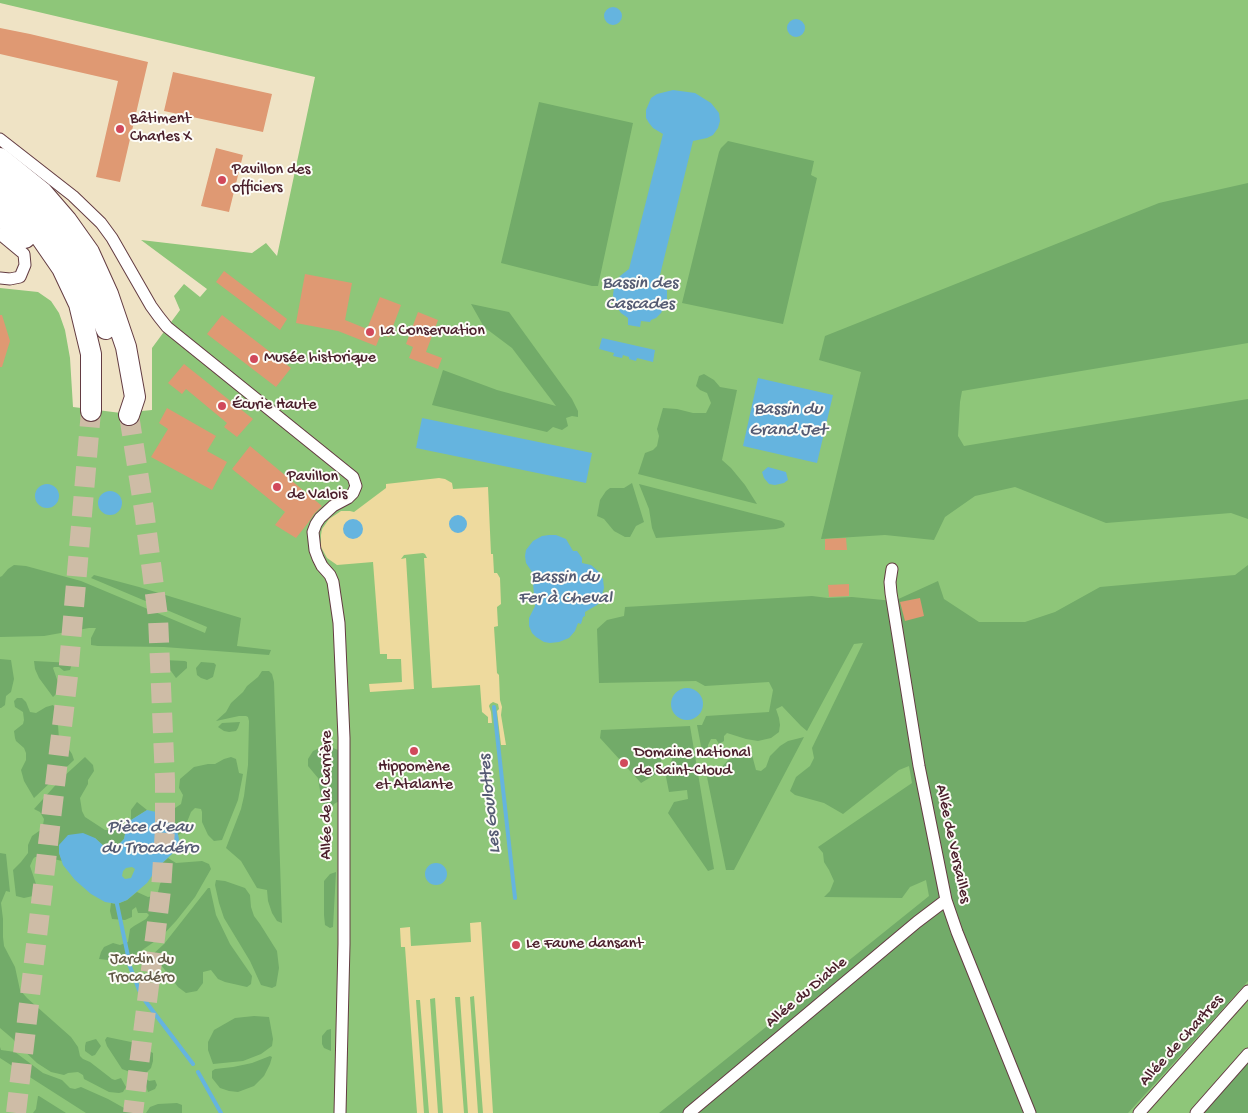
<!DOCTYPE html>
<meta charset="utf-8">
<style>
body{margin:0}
canvas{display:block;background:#efe3c5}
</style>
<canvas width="1248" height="1113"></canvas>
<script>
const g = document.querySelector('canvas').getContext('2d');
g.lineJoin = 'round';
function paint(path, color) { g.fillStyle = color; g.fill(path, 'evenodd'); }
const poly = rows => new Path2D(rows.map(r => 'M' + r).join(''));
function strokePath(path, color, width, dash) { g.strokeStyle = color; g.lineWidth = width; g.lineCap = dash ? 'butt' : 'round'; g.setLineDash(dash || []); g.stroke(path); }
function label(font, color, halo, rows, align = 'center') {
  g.font = font + ' "Gochi Hand",sans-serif'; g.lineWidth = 4; g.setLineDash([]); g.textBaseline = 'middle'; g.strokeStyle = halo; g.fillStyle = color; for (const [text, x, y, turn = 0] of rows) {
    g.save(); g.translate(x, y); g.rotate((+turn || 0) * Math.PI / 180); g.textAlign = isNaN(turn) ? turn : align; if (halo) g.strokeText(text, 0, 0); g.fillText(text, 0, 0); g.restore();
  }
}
paint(poly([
 [0,0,1248,0,1248,1113,0,1113,0,288,38,292,51,301,59,313,65,330,70,358,73,407,121,413,152,410,152,348,180,310,174,296,184,284,200,297,207,289,141,240,252,253,266,243,277,256,315,77,0,3]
]), '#8ec679');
paint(poly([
 [539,102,633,123,598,286,592,286,501,263],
 [728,141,814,161,811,175,817,178,783,324,682,303,719,152,721,148],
 [1248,183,1248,343,962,391,960,402,958,436,964,446,1248,399,1248,519,1231,513,1106,523,1015,487,975,496,945,517,934,540,885,535,821,539,861,372,819,360,825,336,1159,203],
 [471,304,509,312,572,399,578,411,578,417,572,416,566,418,568,426,562,430,553,427,547,432,432,405,443,370,497,390,556,406,512,348,484,327],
 [704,374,714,380,720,387,737,390,722,460,731,468,745,485,757,504,638,474,645,453,653,450,657,446,659,436,657,429,663,408,677,409,693,413,706,413,711,403,707,393,700,390,696,386,699,376],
 [632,483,644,522,636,526,630,537,625,537,614,531,604,519,597,516,600,500,606,491,610,488,624,488],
 [639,484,782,521,785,524,784,527,776,529,656,538,652,528,649,509],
 [14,565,26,566,81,581,205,633,207,627,91,578,94,575,139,587,241,618,237,646,271,650,269,655,164,647,98,646,91,645,91,638,96,628,89,628,44,636,0,637,0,577,2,576,8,569],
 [1248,565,1248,981,1128,1113,659,1113,929,896,926,880,910,887,902,898,824,897,830,891,834,881,829,870,824,862,823,853,818,847,912,783,909,766,899,770,843,814,824,803,795,795,790,791,796,777,810,766,814,758,812,748,863,643,854,644,807,731,801,726,782,706,776,709,779,718,780,725,779,732,771,738,758,741,746,739,727,733,724,736,724,741,719,744,716,739,711,739,708,745,708,755,703,757,697,725,702,725,706,716,769,712,773,690,769,682,705,686,696,681,599,683,597,629,607,620,624,616,625,607,812,596,828,598,852,597,894,601,938,581,944,599,979,622,1025,622,1055,612,1100,587,1235,575],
 [0,659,11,660,14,679,11,692,6,696,5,705,1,708,0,708],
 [164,660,185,661,187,662,187,668,176,678,171,671,164,667],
 [34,661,72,663,70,670,64,671,59,667,54,667,53,668,59,685,58,692,53,697,39,678,35,669],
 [201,662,214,663,216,665,213,677,207,680,201,678,197,675,196,668],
 [262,671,269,671,272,674,274,682,282,923,277,921,272,913,268,901,267,890,257,888,241,861,226,848,241,809,244,796,248,765,249,721,248,717,246,716,239,716,216,721,226,712,231,703,243,692,247,686,258,677],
 [17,698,22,698,26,702,30,712,36,713,46,707,53,705,57,710,59,740,66,745,72,754,74,760,34,798,24,781,21,770,26,760,26,753,24,748,16,741,15,738,14,731,23,724,24,720,23,712,15,707,14,701],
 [240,722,238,728,236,731,229,732,224,731,218,727,222,723],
 [690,726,714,869,708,871,668,813,674,802,688,799,687,790,669,792,666,777,674,753,667,747,656,774,641,783,600,738,601,730],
 [804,737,734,870,726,870,707,777,715,769,722,767,728,760,746,752,752,755,756,770,761,771,766,767,770,756,780,746,788,741],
 [326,745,338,750,341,800,334,804,332,808,322,803,318,778,308,766,308,759,313,751],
 [85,757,93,765,94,771,88,780,88,784,80,798,82,811,85,817,105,830,126,829,124,839,117,846,106,848,95,838,59,853,62,861,50,858,46,856,35,857,33,859,30,866,38,890,33,896,24,898,16,896,13,870,21,862,28,853,28,845,32,836,42,829,43,825,44,819,40,812,34,809,62,778],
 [231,757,236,759,239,773,243,774,238,800,222,840,214,841,208,835,202,822,202,812,201,809,195,808,191,812,183,832,178,835,177,830,166,814,181,804,183,795,179,788,180,779,194,767,208,764,215,764,224,759],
 [137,802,147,810,131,820,131,810],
 [0,853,6,854,10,892,6,891,1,903,3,919,3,937,4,946,15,967,20,990,27,998,71,1037,78,1047,80,1056,83,1059,90,1062,112,1079,115,1080,121,1078,126,1087,123,1092,119,1093,109,1092,84,1079,83,1075,78,1072,68,1073,64,1075,51,1072,37,1063,16,1043,13,1039,0,1028],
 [168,858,176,863,202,861,209,864,211,869,195,897,176,921,161,937,138,953,123,959,108,960,99,959,101,952,104,947,113,943,120,945,128,942,130,929,134,926,146,919,149,915,147,913,138,913,136,907,132,910,132,917,125,920,112,919,110,911,111,903,117,904,127,900,137,892,148,897,154,896,158,892,160,884,166,872,158,867],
 [336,872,333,927,330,928,325,925,324,915,324,881,330,874],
 [216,880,225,881,245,888,250,895,251,907,254,916,260,924,277,951,279,968,276,986,272,988,261,985,250,961,224,918,219,903,215,885],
 [208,888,210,888,216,915,230,944,252,976,251,984,247,987,225,982,218,979,211,970,203,972,203,983,197,991,186,993,178,987,161,965,154,961,151,956,164,944],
 [254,1016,269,1017,273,1039,272,1046,261,1054,243,1061,213,1064,208,1050,208,1042,214,1030,235,1018],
 [331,1029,331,1051,324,1048,322,1044,322,1036,327,1030],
 [107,1037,131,1042,153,1053,153,1061,151,1068,145,1074,144,1077,149,1081,155,1080,157,1085,155,1089,148,1092,145,1083,140,1081,134,1077,130,1072,122,1069,107,1046,105,1040],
 [96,1039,101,1046,95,1055,92,1056,85,1051,85,1046,86,1042],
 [0,1047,1,1050,15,1052,43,1073,62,1080,70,1088,75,1089,81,1087,108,1099,133,1113,86,1113,0,1058],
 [1248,1054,1248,1113,1192,1113],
 [270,1056,272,1057,270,1064,264,1076,254,1086,238,1092,229,1091,220,1088,212,1078,212,1071,215,1069,233,1067,252,1063],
 [38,1096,39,1096,66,1113,33,1113,36,1109],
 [177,1103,182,1105,182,1113,146,1113,150,1107,158,1104]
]), '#72ab69');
paint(poly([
 [439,478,445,479,452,483,453,489,488,487,491,554,493,554,494,573,497,573,500,578,501,604,497,607,498,626,494,627,497,673,499,675,500,700,502,707,501,715,506,745,501,745,497,711,499,709,498,704,493,702,490,704,489,706,491,712,492,723,488,723,488,717,482,712,480,685,432,688,424,558,427,558,425,554,423,553,404,555,401,559,406,558,414,689,370,692,369,684,402,682,401,659,387,659,387,654,380,654,373,562,337,565,327,558,321,547,321,535,322,529,329,519,341,511,350,511,354,512,386,488,386,484],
 [481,922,493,1113,483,1113,474,996,470,997,478,1113,468,1113,460,997,455,997,464,1113,443,1113,435,998,430,999,438,1113,429,1113,420,1000,416,1000,424,1113,417,1113,405,947,401,947,400,928,410,927,411,946,471,942,470,923]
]), '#eeda9e');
paint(poly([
 '604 16a9 9 0 1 1 18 0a9 9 0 1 1-18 0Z',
 '787 28a9 9 0 1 1 18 0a9 9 0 1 1-18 0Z',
 [673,90,695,93,711,103,719,113,720,121,718,128,713,135,707,138,693,141,660,275,665,282,667,291,667,302,661,313,656,318,651,320,650,322,641,321,640,327,628,325,628,318,621,313,615,305,613,295,614,287,617,281,620,276,629,269,663,134,653,128,649,123,646,118,646,110,649,103,651,98,657,94],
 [602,338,655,350,653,362,637,358,636,361,629,359,629,357,623,355,622,358,613,356,614,353,599,349],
 [758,378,833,395,817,463,743,446],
 [422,418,592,453,586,483,416,448],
 [768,467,786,472,788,480,784,483,775,485,769,484,764,478,762,472],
 '35 496a12 12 0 1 1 24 0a12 12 0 1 1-24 0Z',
 '98 503a12 12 0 1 1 24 0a12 12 0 1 1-24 0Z',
 '449 524a9 9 0 1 1 18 0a9 9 0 1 1-18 0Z',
 '343 529a10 10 0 1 1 20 0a10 10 0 1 1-20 0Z',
 [549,535,556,535,566,539,573,551,577,551,582,558,582,563,591,565,599,572,603,579,604,588,600,602,597,605,585,612,585,616,583,617,581,624,578,623,575,631,569,638,559,642,550,643,544,642,536,637,532,633,529,626,529,618,535,606,532,572,526,563,525,556,526,550,533,541,542,536],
 '671 704a16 16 0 1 1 32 0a16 16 0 1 1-32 0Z',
 [147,810,166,814,177,830,179,839,178,846,172,854,158,867,147,883,127,900,117,904,105,902,91,894,75,880,63,865,59,853,59,845,68,835,83,833,95,838,106,848,117,846,124,839,126,829,131,820],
 [132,867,135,869,131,878,125,879,122,876,123,871,126,868],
 '425 874a11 11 0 1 1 22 0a11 11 0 1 1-22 0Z'
]), '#65b4df');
strokePath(poly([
 [494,707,515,898],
 [117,904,128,956],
 [129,964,139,990,146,1002,193,1064],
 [198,1072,221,1113]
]), '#65b4df', 4);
paint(poly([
 [0,28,30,34,148,62,120,182,96,177,118,81,0,54],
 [173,72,272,94,263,132,164,111],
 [216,148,243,155,229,212,201,206],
 [224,271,287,319,280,330,216,282],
 [305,274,352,283,345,320,367,329,380,297,401,305,389,337,381,334,376,346,338,331,296,323],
 [418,312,438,320,426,352,442,358,438,369,409,358,413,347,406,344],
 [0,315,2,315,10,341,2,367,0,367],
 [222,315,291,368,276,387,207,334],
 [184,364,253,419,237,437,224,427,227,423,186,389,182,394,168,383],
 [167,408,216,436,207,451,227,462,212,490,151,457,168,429,159,423],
 [250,446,322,506,314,514,308,523,296,538,275,525,285,512,232,469],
 [846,538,847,550,825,550,825,539],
 [849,584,849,596,829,597,828,585],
 [920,598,924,616,905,621,900,602]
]), '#df9973');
strokePath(poly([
 [129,415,144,510,158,617,165,780,165,829,161,890,133,1113],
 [16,1113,68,676,91,411]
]), '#cebca6', 20, [20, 10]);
const street = poly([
 [0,139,73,196,101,223,112,238,151,306,159,317,167,327,353,477,356,486,353,493,348,498,333,506,320,518,316,524,313,532,315,550,318,558,322,566,330,575,333,582,339,623,344,738,344,944,340,1113],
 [0,234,24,254,25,265,20,277,10,279,0,278],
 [892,569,890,582,891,593,919,766,946,900,957,932,1030,1113],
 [689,1113,917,922,946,900],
 [1139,1113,1248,991],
 [1196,1113,1248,1054]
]);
const highway = poly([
 [0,158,42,192,67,221,89,252,108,294,126,347,135,397,129,415],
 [0,180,30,204,54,231,75,260,95,298,106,329],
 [0,198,20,214,42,239,62,268,79,304,91,354,91,411],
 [0,216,10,224,25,238]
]);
strokePath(street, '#633c42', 13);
strokePath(highway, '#633c42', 22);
strokePath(street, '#fff', 11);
strokePath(highway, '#fff', 20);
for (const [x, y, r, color] of [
 [120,129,5,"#d1495b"],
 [222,180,5,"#d1495b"],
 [370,332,5,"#d1495b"],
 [254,359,5,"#d1495b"],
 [222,406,5,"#d1495b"],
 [277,487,5,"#d1495b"],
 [414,751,5,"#d1495b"],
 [624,763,5,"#d1495b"],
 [516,945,5,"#d1495b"]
]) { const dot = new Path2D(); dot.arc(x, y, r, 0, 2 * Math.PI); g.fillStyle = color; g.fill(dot); strokePath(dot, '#fdfcf7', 2); }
label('16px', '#4a1f2b', '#fdfcf7', [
 ["Bâtiment",130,120],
 ["Charles X",130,138],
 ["Pavillon des",232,171],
 ["officiers",232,189],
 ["La Conservation",380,332],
 ["Musée historique",264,359],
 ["Écurie Haute",232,406],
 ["Pavillon",287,478],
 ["de Valois",287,496],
 ["Domaine national",634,754],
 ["de Saint-Cloud",634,772],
 ["Hippomène",414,768,"center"],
 ["et Atalante",414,786,"center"],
 ["Le Faune dansant",526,945]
], 'left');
label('16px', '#4a1f2b', '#fdfcf7', [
 ["Allée de la Carrière",328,795,-90],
 ["Allée de Versailles",952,844,78],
 ["Allée du Diable",807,993,-40],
 ["Allée de Chartres",1182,1041,-48]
]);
label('16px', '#625946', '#fdfcf7', [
 ["Jardin du",142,961],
 ["Trocadéro",142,979]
]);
label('italic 18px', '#555b73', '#fdfcf7', [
 ["Bassin des",640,284],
 ["Cascades",640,305],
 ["Bassin du",788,410],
 ["Grand Jet",788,431],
 ["Bassin du",565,578],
 ["Fer à Cheval",565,599],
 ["Les Goulottes",491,804,-96],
 ["Pièce d'eau",150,828],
 ["du Trocadéro",150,849]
]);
</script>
